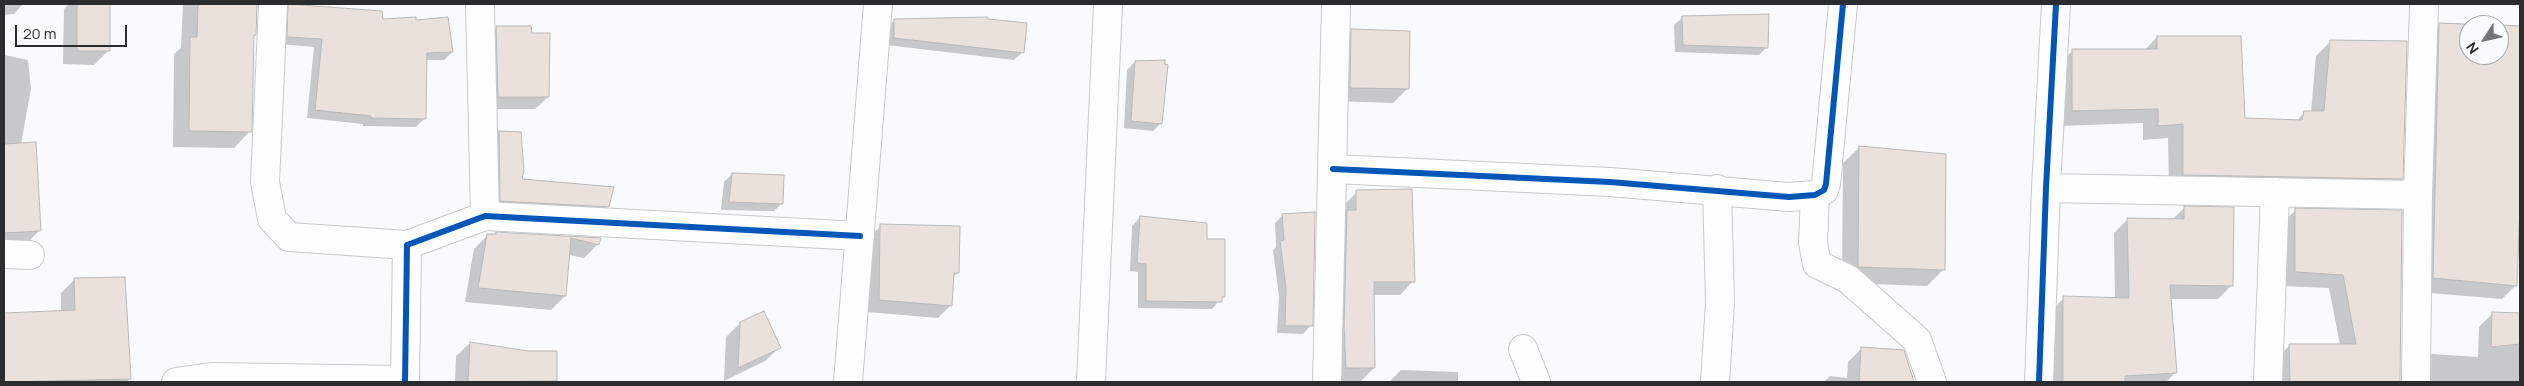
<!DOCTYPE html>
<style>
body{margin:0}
#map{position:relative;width:2524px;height:386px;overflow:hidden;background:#f9fafc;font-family:Manrope,sans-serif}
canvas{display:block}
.frame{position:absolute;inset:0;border:5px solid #2b2c2d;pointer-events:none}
.north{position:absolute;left:2459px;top:15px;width:50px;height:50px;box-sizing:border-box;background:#f8fafd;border:1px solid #a6a8aa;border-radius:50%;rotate:235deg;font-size:14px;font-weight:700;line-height:20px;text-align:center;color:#2b2c2d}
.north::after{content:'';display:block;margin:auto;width:18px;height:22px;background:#737475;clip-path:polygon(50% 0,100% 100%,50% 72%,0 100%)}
.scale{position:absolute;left:15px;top:25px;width:112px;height:22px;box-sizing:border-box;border:2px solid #2b2c2d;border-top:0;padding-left:6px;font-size:15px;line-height:18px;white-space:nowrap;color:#2b2c2d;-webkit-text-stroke:4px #f8fafd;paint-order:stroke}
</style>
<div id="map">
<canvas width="2524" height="386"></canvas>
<div class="frame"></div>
<div class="north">N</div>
<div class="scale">20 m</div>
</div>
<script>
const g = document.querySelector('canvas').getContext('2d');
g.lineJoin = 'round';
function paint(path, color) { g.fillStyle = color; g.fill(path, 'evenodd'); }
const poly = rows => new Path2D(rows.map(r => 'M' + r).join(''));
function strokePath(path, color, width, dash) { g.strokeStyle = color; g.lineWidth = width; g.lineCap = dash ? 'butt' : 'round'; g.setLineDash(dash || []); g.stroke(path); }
paint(poly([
 [4,4,22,4,22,5,14,14,4,15],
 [69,4,109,4,109,50,94,65,63,64,64,9],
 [183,4,257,4,255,34,252,37,250,131,234,148,173,147,174,54,181,48],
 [289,4,381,20,415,21,452,52,444,60,425,60,425,118,416,127,363,126,363,124,307,118,314,47,280,44,281,12],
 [1683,17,1767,47,1759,55,1675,52,1674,25],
 [895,20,986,20,1023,52,1014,60,886,45,887,28],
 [2440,24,2469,25,2469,55,2499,55,2499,27,2520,28,2518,151,2520,218,2518,220,2516,285,2502,299,2419,292,2426,38],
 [497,28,548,97,535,109,486,109,484,40],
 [1352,30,1407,89,1393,103,1336,101,1337,44],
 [2157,37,2244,119,2296,121,2305,112,2311,112,2316,56,2331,41,2402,179,2387,193,2169,189,2168,138,2143,140,2143,123,2058,126,2058,65,2073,50,2144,51],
 [4,55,28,60,31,89,21,144,40,230,24,246,4,247],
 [1135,62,1161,123,1153,131,1124,128,1127,70],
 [499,132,520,180,608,206,600,215,493,209,491,140],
 [1860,147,1945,155,1943,270,1927,286,1842,283,1843,163],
 [732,174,782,203,774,211,721,210,724,182],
 [1357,192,1413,281,1400,295,1373,295,1374,368,1361,381,1333,381,1344,205],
 [2185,207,2232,285,2218,299,2170,299,2175,373,2166,382,2051,382,2050,312,2064,298,2115,299,2114,233,2128,219,2172,220],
 [2296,210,2401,212,2399,382,2277,382,2276,359,2290,345,2340,345,2329,288,2281,286,2282,223],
 [1283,215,1311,325,1303,334,1277,333,1279,297,1273,250,1276,247,1275,223],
 [1140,217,1206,240,1223,296,1212,309,1138,308,1138,272,1130,271,1132,226],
 [881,226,958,272,952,278,951,305,938,318,867,312,868,238],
 [488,235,600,239,598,244,584,258,569,255,565,296,551,310,465,302,474,249],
 [75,279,130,379,126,382,4,382,4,314,61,312,61,293],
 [2493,313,2520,315,2520,382,2419,382,2419,368,2432,354,2478,357,2479,327],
 [740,323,780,347,765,361,724,381,726,337],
 [469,344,528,352,556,381,455,382,456,356],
 [1862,348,1913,378,1912,382,1824,382,1830,376,1847,378,1848,362],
 [1401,370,1458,372,1458,382,1389,382]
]), '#0003');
const building = poly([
 [77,4,110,4,110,51,77,51,77,4],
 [198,4,257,4,256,35,254,35,252,132,189,131,190,37,197,37,198,4],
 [288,4,382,11,383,19,416,17,416,20,448,17,453,52,427,53,426,119,371,118,371,116,315,110,322,39,287,37,288,4],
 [1769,14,1768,48,1683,45,1682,16,1769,14],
 [987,17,988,19,1027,23,1024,53,894,38,894,19,987,17],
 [2439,23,2490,25,2469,25,2469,55,2499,55,2499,25,2520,26,2520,204,2517,286,2433,278,2439,23],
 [496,26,531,26,532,33,550,33,549,97,498,97,496,26],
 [1351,29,1410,31,1409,89,1350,88,1351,29],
 [2157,36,2241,36,2245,118,2302,120,2304,111,2324,111,2330,40,2407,41,2403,179,2183,175,2183,124,2158,126,2158,109,2072,111,2072,49,2157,49,2157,36],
 [1165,60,1165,64,1168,65,1162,124,1131,121,1135,61,1165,60],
 [499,131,521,132,524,171,522,179,614,187,609,207,500,201,499,131],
 [36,142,41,231,4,233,4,144,36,142],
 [1859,146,1946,154,1945,270,1858,267,1859,146],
 [732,173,784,175,783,204,729,202,732,173],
 [1412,189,1415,282,1374,282,1375,368,1346,368,1344,326,1347,210,1356,210,1356,190,1412,189],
 [2184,206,2234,207,2233,286,2170,285,2177,373,2125,376,2125,382,2063,382,2063,296,2129,298,2127,218,2184,219,2184,206],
 [2295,208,2402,210,2400,382,2290,382,2289,344,2356,344,2343,275,2295,272,2295,208],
 [1315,212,1313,326,1285,326,1286,288,1280,241,1284,240,1282,214,1315,212],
 [1140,216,1207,223,1207,239,1225,239,1225,297,1222,297,1222,302,1146,301,1146,264,1137,263,1140,216],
 [880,224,960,226,959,273,954,273,952,306,879,300,880,224],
 [496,232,601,238,599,245,571,238,566,296,478,288,487,234,496,234,496,232],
 [125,277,131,379,4,382,4,313,75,310,74,278,125,277],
 [764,311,781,348,738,368,740,322,764,311],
 [2492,312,2520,313,2520,344,2491,347,2492,312],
 [470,342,528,351,557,351,557,381,468,382,470,342],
 [1861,347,1904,350,1914,382,1859,382,1861,347]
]);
paint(building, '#eae1dd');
strokePath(building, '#b9b9b9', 1);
const minor = poly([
 [273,4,265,182,272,219,289,237,407,245],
 [480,4,485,216],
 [1333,169,1610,182,1789,197,1815,195,1824,190,1826,184,1843,4],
 [2046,188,2418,195],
 [1815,195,1813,243,1817,264,1848,279,1917,340,1932,382],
 [4,254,30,255],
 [1523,349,1536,382],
 [176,382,211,377,405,380],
 [405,382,407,245,485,216,860,236],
 [848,382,878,4],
 [1091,382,1108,4],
 [1327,382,1336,4],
 [1715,382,1720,302,1717,189],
 [2039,382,2046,188,2056,4],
 [2268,382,2275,192],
 [2416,382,2418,195,2424,4]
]);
strokePath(minor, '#c9cacb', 30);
strokePath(minor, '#fefeff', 28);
strokePath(poly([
 [1333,169,1610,182,1789,197,1815,195,1824,190,1826,184,1843,4],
 [405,382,407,245,485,216,860,236],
 [2039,382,2046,188,2056,4]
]), '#0057b8', 6);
</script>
